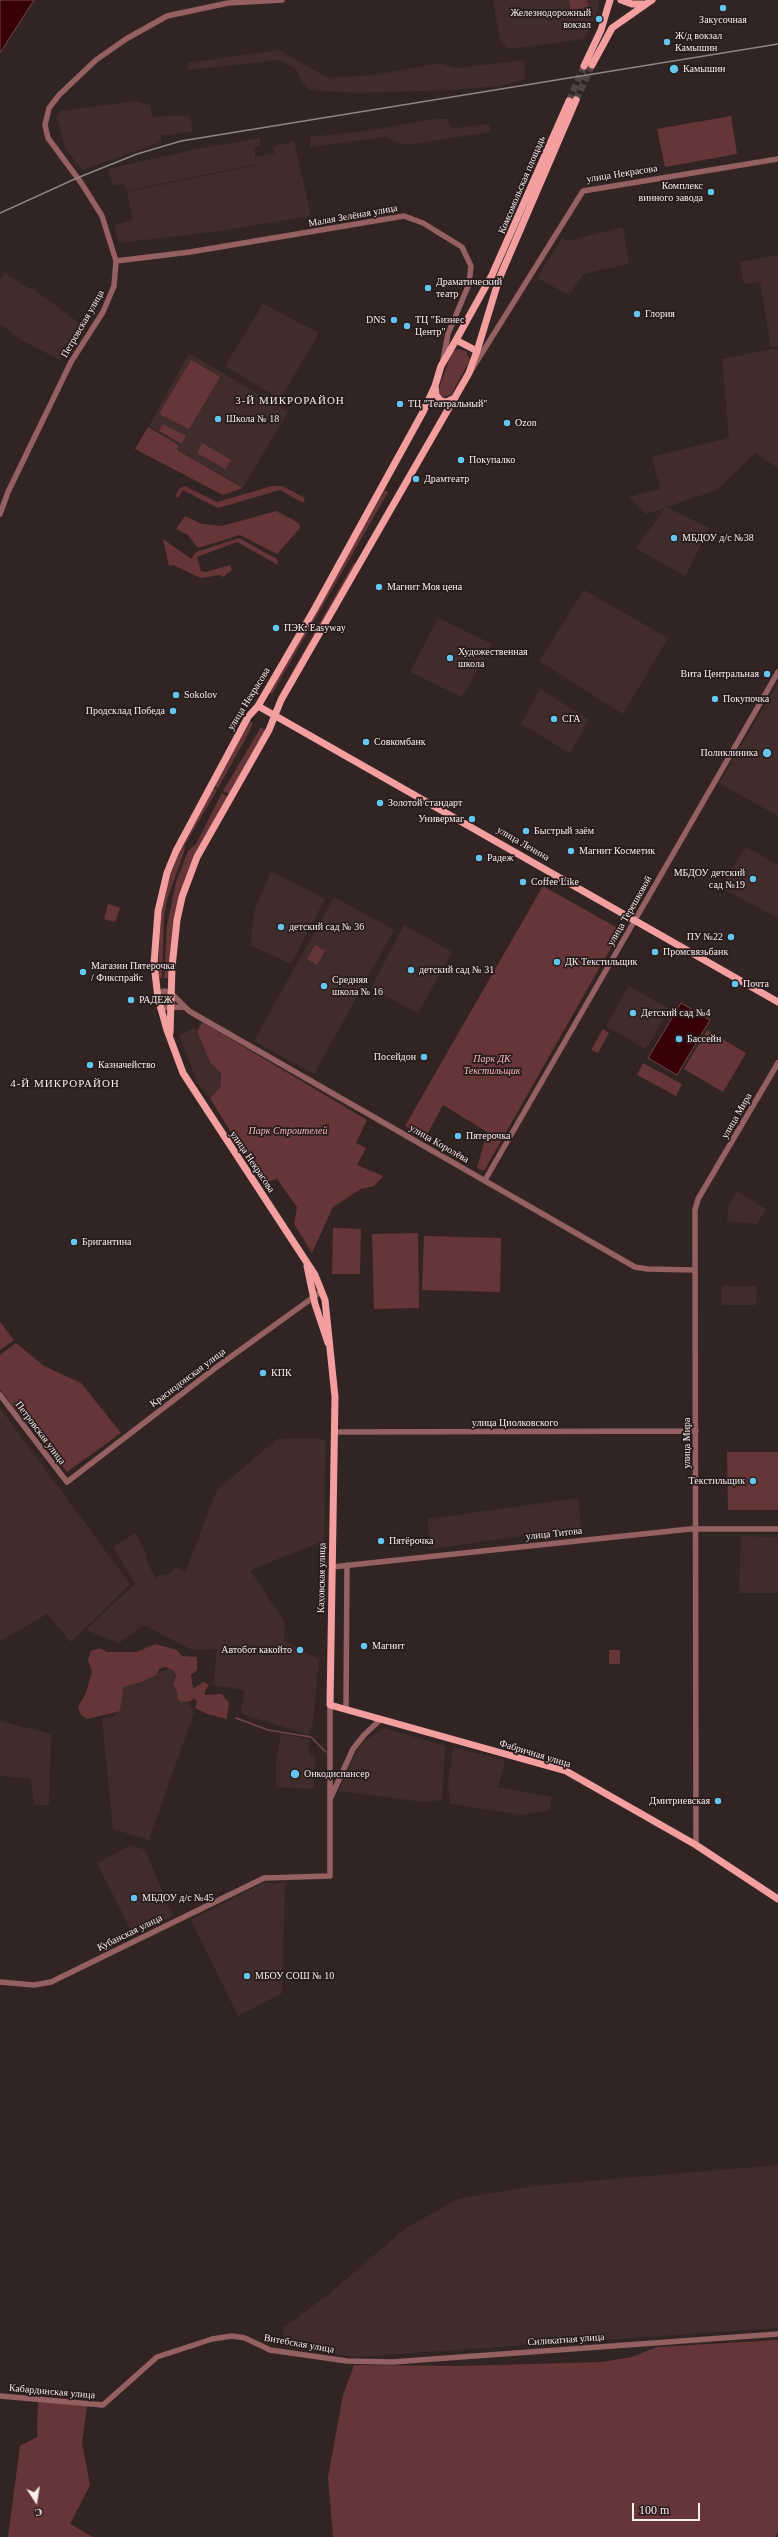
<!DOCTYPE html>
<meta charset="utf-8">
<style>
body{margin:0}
#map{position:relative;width:778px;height:2537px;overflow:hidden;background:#332424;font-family:Georgia,serif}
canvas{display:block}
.north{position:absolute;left:16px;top:2481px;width:40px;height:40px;-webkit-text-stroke:3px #281b1b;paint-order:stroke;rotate:168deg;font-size:11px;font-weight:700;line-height:16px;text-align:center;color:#f8eded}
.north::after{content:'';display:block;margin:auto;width:14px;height:18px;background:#f8eded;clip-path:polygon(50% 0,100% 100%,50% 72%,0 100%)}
.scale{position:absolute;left:632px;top:2503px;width:68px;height:18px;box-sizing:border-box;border:2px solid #f8eded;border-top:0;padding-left:5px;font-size:12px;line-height:14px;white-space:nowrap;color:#f8eded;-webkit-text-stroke:3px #281b1b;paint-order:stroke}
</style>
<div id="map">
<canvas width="778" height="2537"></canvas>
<div class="north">С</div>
<div class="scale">100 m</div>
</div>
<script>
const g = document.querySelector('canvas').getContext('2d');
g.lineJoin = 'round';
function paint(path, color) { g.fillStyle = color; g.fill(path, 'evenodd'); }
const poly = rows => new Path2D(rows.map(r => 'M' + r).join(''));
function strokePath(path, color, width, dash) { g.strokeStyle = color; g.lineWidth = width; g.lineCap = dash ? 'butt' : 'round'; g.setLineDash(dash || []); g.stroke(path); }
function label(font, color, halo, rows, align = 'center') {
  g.font = font + ' Georgia,serif'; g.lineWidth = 3.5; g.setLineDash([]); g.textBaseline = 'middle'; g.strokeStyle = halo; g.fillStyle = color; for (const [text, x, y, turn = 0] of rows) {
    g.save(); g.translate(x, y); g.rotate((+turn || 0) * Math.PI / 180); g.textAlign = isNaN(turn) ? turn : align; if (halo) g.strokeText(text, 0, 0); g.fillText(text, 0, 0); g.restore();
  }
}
paint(poly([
 [493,0,598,0,598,6,596,16,584,39,508,49,500,40],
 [279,50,328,78,375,75,439,63,456,68,524,60,526,79,500,86,451,90,359,93,310,90,301,81,297,70,281,60,188,70,187,63],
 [136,101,150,105,152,117,190,115,193,132,161,135,161,142,82,170,65,148,57,118,60,111],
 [435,119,448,119,450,127,456,128,489,124,490,132,406,145,384,137,310,147,310,137,366,131],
 [260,138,261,146,254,147,256,161,256,157,275,153,273,147,294,141,311,216,219,231,119,243,114,225,133,220,127,192,257,165,257,164,126,191,124,184,113,185,108,169,202,148],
 [623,227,629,264,583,274,569,295,537,278,562,238,568,241],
 [778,255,778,346,771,347,760,282,744,284,740,262],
 [5,273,30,289,32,288,79,323,60,360,21,340,0,324,0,280],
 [263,304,319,333,280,399,225,366],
 [778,348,778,468,755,453,717,490,666,507,709,528,685,576,636,548,665,508,646,514,629,497,660,489,652,457,729,438,722,359],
 [189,353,288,412,243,487,178,450,180,444,149,426],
 [584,590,668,638,623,714,539,661],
 [438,618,492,644,462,697,410,672],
 [778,683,778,816,719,783],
 [540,689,589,720,570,753,521,724],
 [746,847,778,865,778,918,723,889,731,869],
 [271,872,325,899,291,964,250,945,255,908],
 [334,897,394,930,314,1074,254,1041],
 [404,925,452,952,418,1013,371,988],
 [629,986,669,1009,646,1049,606,1026],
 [195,1028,211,1065,220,1073,219,1087,209,1098,197,1082,179,1035],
 [737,1191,766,1209,757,1224,727,1221,729,1205],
 [722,1286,757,1286,756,1305,722,1305],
 [0,1408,130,1584,71,1642,47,1614,0,1641],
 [315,1438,326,1441,324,1541,250,1570,285,1623,284,1641,319,1659,313,1722,309,1735,241,1714,244,1690,213,1685,217,1649,192,1650,144,1625,119,1643,86,1630,135,1584,113,1547,135,1533,147,1554,145,1557,155,1578,162,1574,166,1576,177,1567,185,1573,217,1490,277,1439],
 [578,1498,581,1528,430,1549,428,1519],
 [741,1536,778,1537,778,1593,739,1593],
 [171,1668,194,1712,149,1840,113,1829,102,1718,115,1717,123,1685],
 [0,1721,51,1734,49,1805,34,1805,31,1779,0,1776],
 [384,1728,445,1746,442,1800,423,1802,339,1791,351,1761,363,1742],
 [281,1734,309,1739,309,1755,315,1756,314,1789,276,1787,276,1761],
 [453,1747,505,1760,498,1787,552,1797,549,1810,524,1815,450,1804,448,1784],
 [131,1845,145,1850,173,1916,134,1936,97,1863],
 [263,1883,285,1883,282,1993,238,2016,191,1920],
 [778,2165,778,2328,354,2357,284,2346,283,2328,330,2293,406,2228,458,2199,532,2186]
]), '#412c2c');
paint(poly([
 [569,0,587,0,588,7,571,10],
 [731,116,737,154,665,167,657,129],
 [458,349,466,351,470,360,451,395,443,397,439,392,439,388,452,352],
 [191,360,220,377,189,429,159,414],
 [163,424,186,436,182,444,159,431],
 [148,427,179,445,177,450,243,488,223,495,135,449],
 [202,443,231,460,225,469,197,453],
 [185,486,217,502,272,486,282,486,305,498,303,503,280,490,218,508,183,490,178,498,175,496,180,488],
 [385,490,388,492,272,694,269,692],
 [276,511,299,523,300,528,277,554,240,535,198,548,188,535,176,529,185,516,202,524,222,526],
 [239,538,277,559,278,565,237,542,197,557,201,571,206,572,230,565,232,570,223,577,220,575,201,578,173,565,169,566,163,539,191,559,196,552],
 [354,562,356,564,280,698,278,697],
 [249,721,253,723,246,738,218,788,212,785],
 [261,727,265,730,229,794,223,791],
 [211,787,217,790,184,846,185,849,167,900,164,917,162,978,158,978,161,908,166,888,183,840],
 [222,793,228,797,181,891,172,932,170,978,164,978,167,925,176,882,188,851,196,844],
 [543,886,621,930,484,1171,477,1168,487,1132,443,1105,425,1138,405,1126],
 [108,904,120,908,115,922,104,919],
 [315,945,325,951,317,965,307,959],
 [202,1022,367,1120,356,1143,366,1148,357,1165,383,1176,374,1186,361,1189,333,1207,312,1253,294,1224,297,1207,277,1179,262,1183,210,1098,220,1087,221,1073,211,1064,197,1032],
 [603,1029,609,1033,598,1053,591,1050],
 [707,1030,746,1053,723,1092,684,1069],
 [643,1063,682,1084,676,1096,637,1075],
 [333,1228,361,1229,360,1274,332,1274],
 [418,1233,419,1308,374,1309,372,1234],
 [424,1236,501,1238,500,1292,422,1290],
 [0,1322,14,1340,0,1350],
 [16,1343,44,1366,81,1383,121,1433,67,1472,0,1390,0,1355],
 [727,1452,778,1452,778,1510,728,1510],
 [155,1644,177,1650,182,1656,197,1657,197,1670,191,1675,193,1689,203,1682,209,1685,205,1691,205,1695,222,1694,229,1703,227,1719,207,1714,195,1708,197,1702,194,1698,191,1701,180,1702,177,1698,178,1693,173,1685,176,1676,174,1671,166,1667,159,1669,156,1675,141,1682,123,1687,120,1711,87,1719,81,1715,78,1707,86,1693,92,1672,88,1660,91,1651,100,1648,107,1652,137,1652],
 [609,1650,620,1650,620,1664,609,1664],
 [778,2340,778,2532,775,2537,333,2537,328,2477,343,2395,354,2365,461,2366,602,2362,632,2357,657,2347],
 [38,2402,87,2406,82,2443,90,2485,70,2524,93,2537,8,2537,20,2446,37,2437]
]), '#663537');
const water = poly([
 [0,0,34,0,0,53,0,0],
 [681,1003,710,1020,677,1075,648,1058,681,1003]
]);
paint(water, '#360006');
strokePath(water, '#70474b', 1);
strokePath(poly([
 [236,1718,268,1730,311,1737,326,1752]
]), '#70474b', 1.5);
strokePath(poly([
 [576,100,592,65],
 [569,101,584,66]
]), '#514242', 7, [7, 3.5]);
strokePath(poly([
 [116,261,190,252,404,216,423,223,462,247,471,266,469,284,448,334,443,360],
 [472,369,583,191,778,159],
 [0,514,8,492,71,362,103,312,114,286,116,261,102,216,82,184,48,138,45,125,49,108,59,95,96,60,126,39,167,16,228,3,282,0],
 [158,993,164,991,171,993,189,1011,635,1267,647,1269,694,1270],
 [160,1008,184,1007],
 [485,1180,778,672],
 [0,1395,67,1482,218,1366,322,1291],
 [334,1432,696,1431],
 [332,1567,690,1529,778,1529],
 [346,1709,347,1565],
 [331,1797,353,1749,364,1735,380,1720],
 [696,1845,695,1210,698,1199,778,1063],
 [0,1982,34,1985,51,1982,264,1878,330,1876,330,1705],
 [0,2396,103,2405,157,2357,212,2339,232,2336,245,2338,270,2350,347,2361,392,2362,778,2334]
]), '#946061', 5.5);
strokePath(poly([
 [621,0,632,4,644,4],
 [592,65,612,28,652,0],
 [584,66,601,30,610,0],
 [456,340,492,275,569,101],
 [477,351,499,279,576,100],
 [435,386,423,412,314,610,258,706,248,717,176,851,167,873,158,911,154,964,158,998,167,1030,183,1073,315,1275,325,1300,335,1397,330,1705,566,1771,696,1845,778,1899],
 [258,706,778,1002],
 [170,1033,172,967,177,920,182,897,197,857,269,730,281,700,469,373,477,351,456,340,441,366,435,386,436,395,441,401,447,402,455,398],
 [307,1266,315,1304,328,1343]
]), '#f39e9f', 7);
strokePath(poly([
 [0,213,77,178,137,154,181,141,778,44]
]), '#928585', 1.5);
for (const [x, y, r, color] of [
 [723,8,4,"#64c5ee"],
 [599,19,4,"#64c5ee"],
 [667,42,4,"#64c5ee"],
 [674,69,5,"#64c5ee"],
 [711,192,4,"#64c5ee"],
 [428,288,4,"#64c5ee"],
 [637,314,4,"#64c5ee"],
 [394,320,4,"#64c5ee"],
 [407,326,4,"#64c5ee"],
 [400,404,4,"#64c5ee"],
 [218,419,4,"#64c5ee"],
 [507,423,4,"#64c5ee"],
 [461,460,4,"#64c5ee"],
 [416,479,4,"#64c5ee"],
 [674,538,4,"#64c5ee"],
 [379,587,4,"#64c5ee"],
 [276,628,4,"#64c5ee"],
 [450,658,4,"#64c5ee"],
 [767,674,4,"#64c5ee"],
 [176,695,4,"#64c5ee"],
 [715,699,4,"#64c5ee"],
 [173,711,4,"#64c5ee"],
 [554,719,4,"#64c5ee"],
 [366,742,4,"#64c5ee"],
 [767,753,5,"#64c5ee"],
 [380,803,4,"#64c5ee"],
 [472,819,4,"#64c5ee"],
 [526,831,4,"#64c5ee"],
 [571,851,4,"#64c5ee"],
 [479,858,4,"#64c5ee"],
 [753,879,4,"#64c5ee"],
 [523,882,4,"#64c5ee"],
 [281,927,4,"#64c5ee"],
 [731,937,4,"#64c5ee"],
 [655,952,4,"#64c5ee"],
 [557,962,4,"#64c5ee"],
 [411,970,4,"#64c5ee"],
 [83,972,4,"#64c5ee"],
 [735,984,4,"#64c5ee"],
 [324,986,4,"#64c5ee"],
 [131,1000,4,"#64c5ee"],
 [633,1013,4,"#64c5ee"],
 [679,1039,4,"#64c5ee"],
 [424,1057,4,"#64c5ee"],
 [90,1065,4,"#64c5ee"],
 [458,1136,4,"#64c5ee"],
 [74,1242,4,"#64c5ee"],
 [263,1373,4,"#64c5ee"],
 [753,1481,4,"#64c5ee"],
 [381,1541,4,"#64c5ee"],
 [364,1646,4,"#64c5ee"],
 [300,1650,4,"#64c5ee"],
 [295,1774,5,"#64c5ee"],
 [718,1801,4,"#64c5ee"],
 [134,1898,4,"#64c5ee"],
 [247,1976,4,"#64c5ee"]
]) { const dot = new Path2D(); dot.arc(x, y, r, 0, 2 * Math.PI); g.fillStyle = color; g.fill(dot); strokePath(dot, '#281b1b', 1.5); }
label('10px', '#f8eded', '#281b1b', [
 ["Железнодорожный",591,13,"right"],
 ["вокзал",591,25,"right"],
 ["Закусочная",723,20,"center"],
 ["Ж/д вокзал",675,36],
 ["Камышин",675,48],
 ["Камышин",683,69],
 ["Комплекс",703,186,"right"],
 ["винного завода",703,198,"right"],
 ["Драматический",436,282],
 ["театр",436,294],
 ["Глория",645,314],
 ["DNS",386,320,"right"],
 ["ТЦ \"Бизнес",415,320],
 ["Центр\"",415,332],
 ["ТЦ \"Театральный\"",408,404],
 ["Школа № 18",226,419],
 ["Ozon",515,423],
 ["Покупалко",469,460],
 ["Драмтеатр",424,479],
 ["МБДОУ д/с №38",682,538],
 ["Магнит Моя цена",387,587],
 ["ПЭК: Easyway",284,628],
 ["Художественная",458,652],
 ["школа",458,664],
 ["Вита Центральная",759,674,"right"],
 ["Sokolov",184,695],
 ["Покупочка",723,699],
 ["Продсклад Победа",165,711,"right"],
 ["СГА",562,719],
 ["Совкомбанк",374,742],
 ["Поликлиника",758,753,"right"],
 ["Золотой стандарт",388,803],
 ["Универмаг",464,819,"right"],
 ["Быстрый заём",534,831],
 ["Магнит Косметик",579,851],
 ["Радеж",487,858],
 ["МБДОУ детский",745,873,"right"],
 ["сад №19",745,885,"right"],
 ["Coffee Like",531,882],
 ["детский сад № 36",289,927],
 ["ПУ №22",723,937,"right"],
 ["Промсвязьбанк",663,952],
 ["ДК Текстильщик",565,962],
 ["Магазин Пятерочка",91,966],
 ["/ Фикспрайс",91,978],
 ["детский сад № 31",419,970],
 ["Средняя",332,980],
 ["школа № 16",332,992],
 ["Почта",743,984],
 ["РАДЕЖ",139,1000],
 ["Детский сад №4",641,1013],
 ["Бассейн",687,1039],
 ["Посейдон",416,1057,"right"],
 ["Казначейство",98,1065],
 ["Пятерочка",466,1136],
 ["Бригантина",82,1242],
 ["КПК",271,1373],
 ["Текстильщик",745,1481,"right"],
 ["Пятёрочка",389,1541],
 ["Магнит",372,1646],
 ["Автобот какойто",292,1650,"right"],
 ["Онкодиспансер",304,1774],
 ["Дмитриевская",710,1801,"right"],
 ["МБДОУ д/с №45",142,1898],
 ["МБОУ СОШ № 10",255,1976]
], 'left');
label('10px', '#f8eded', '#281b1b', [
 ["улица Некрасова",622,174,-9],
 ["Комсомольская площадь",522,185,-67],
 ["Малая Зелёная улица",353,216,-10],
 ["Петровская улица",83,324,-60],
 ["улица Некрасова",249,699,-58],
 ["улица Ленина",523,844,30],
 ["улица Терешковой",630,911,-60],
 ["улица Мира",737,1116,-60],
 ["улица Королёва",439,1144,30],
 ["улица Некрасова",252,1162,56],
 ["Краснодонская улица",188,1378,-37],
 ["улица Циолковского",515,1423],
 ["Петровская улица",40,1433,53],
 ["улица Мира",687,1443,-90],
 ["улица Титова",554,1534,-6],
 ["Каховская улица",322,1578,-89],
 ["Фабричная улица",535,1754,17],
 ["Кубанская улица",130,1933,-26],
 ["Силикатная улица",566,2340,-4],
 ["Витебская улица",299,2344,10],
 ["Кабардинская улица",52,2392,5]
]);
label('italic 10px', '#f8baba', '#281b1b', [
 ["Парк ДК",492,1059],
 ["Текстильщик",492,1071],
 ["Парк Строителей",288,1131]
]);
g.letterSpacing = '1px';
label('11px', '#f8eded', '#281b1b', [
 ["3-Й МИКРОРАЙОН",290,401],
 ["4-Й МИКРОРАЙОН",65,1084]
]);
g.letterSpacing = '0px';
</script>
